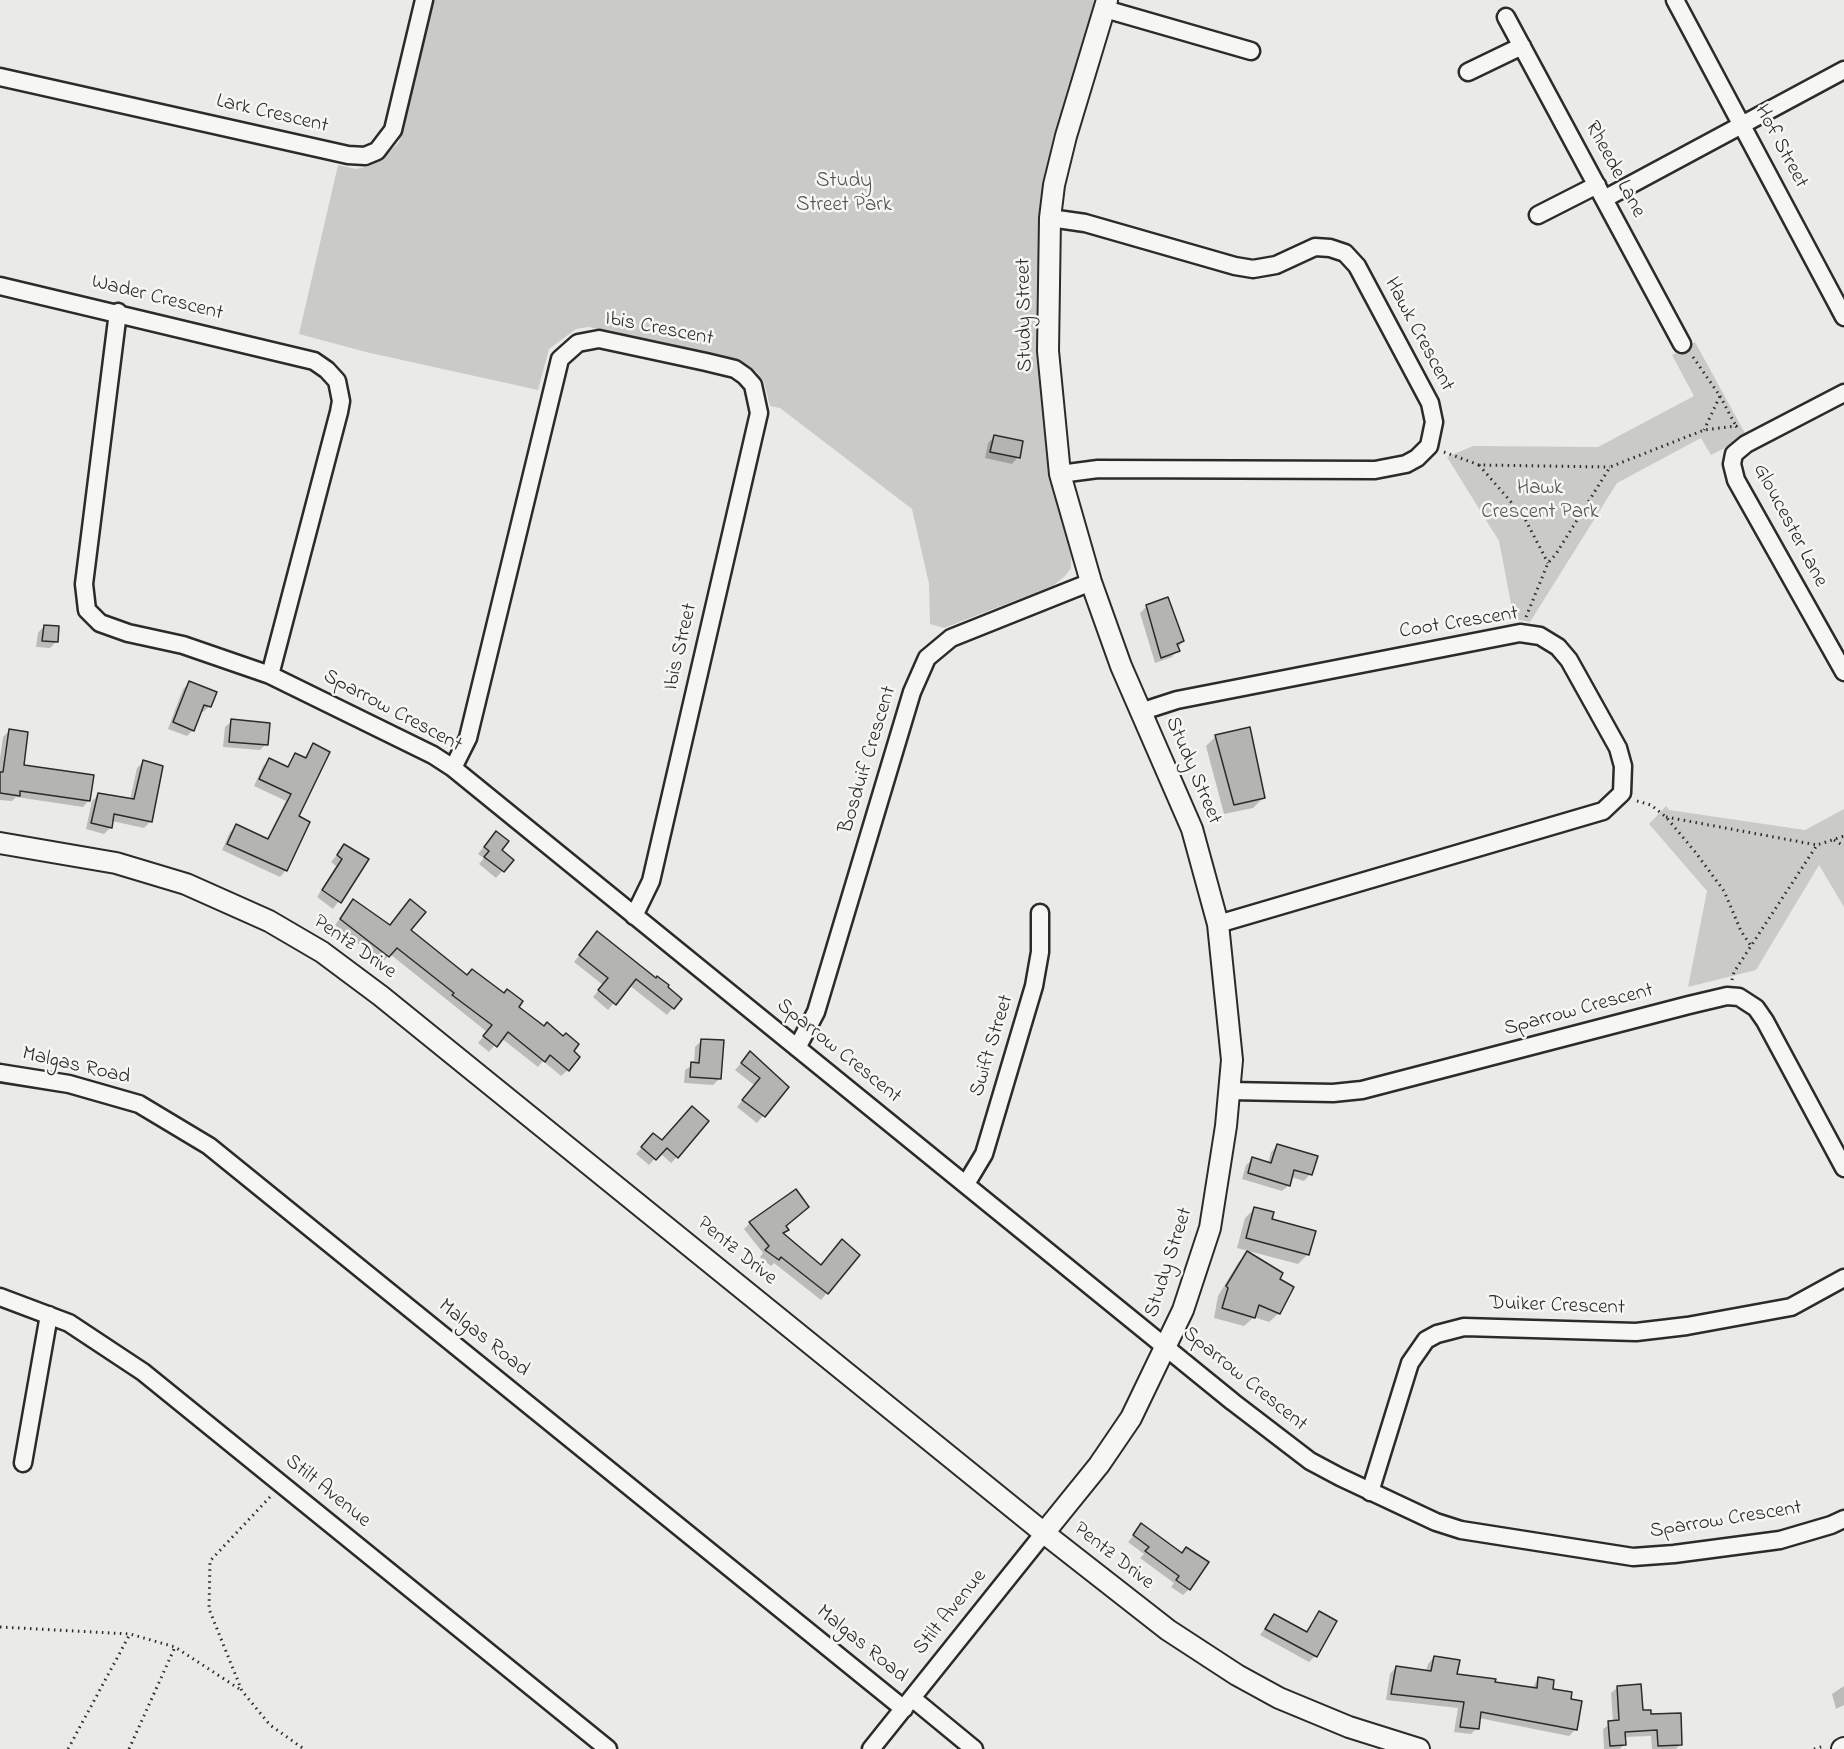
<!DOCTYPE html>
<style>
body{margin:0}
canvas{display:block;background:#eaeae6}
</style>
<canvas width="1844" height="1749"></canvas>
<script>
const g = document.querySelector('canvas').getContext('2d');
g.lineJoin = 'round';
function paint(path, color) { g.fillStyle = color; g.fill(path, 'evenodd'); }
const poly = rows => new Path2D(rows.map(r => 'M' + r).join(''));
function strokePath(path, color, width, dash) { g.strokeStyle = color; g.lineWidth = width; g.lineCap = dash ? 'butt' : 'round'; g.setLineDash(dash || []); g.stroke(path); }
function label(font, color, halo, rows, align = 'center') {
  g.font = font + ' "Indie Flower",sans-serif'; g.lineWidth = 5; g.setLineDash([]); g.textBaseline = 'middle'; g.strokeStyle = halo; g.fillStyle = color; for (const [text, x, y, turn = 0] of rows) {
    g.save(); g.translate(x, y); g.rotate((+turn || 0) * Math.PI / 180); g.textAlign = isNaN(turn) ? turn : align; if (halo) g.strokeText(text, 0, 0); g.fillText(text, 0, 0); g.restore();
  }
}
paint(poly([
 [434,0,1095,0,1049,165,1040,217,1039,354,1051,472,1071,552,1071,568,1065,576,1053,586,944,628,930,624,929,584,912,509,780,408,770,406,764,382,757,372,736,359,589,327,576,329,549,349,538,390,366,352,299,334,338,165,356,169,370,166,383,159,399,142],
 [1695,342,1747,437,1711,455,1701,438,1617,483,1530,622,1514,619,1499,541,1447,457,1473,446,1598,447,1694,396,1672,355],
 [1666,806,1669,810,1805,830,1844,809,1844,907,1819,865,1756,970,1688,987,1707,891,1649,824]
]), '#cacac7');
paint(poly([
 [994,437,1018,457,1012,464,985,458,988,443],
 [1167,599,1183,641,1172,657,1155,663,1140,613,1146,607],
 [44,626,56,642,50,648,36,647,38,633],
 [190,683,210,706,203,712,200,711,193,730,187,736,168,729,183,689],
 [232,721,266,744,260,750,223,747,225,727],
 [9,731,22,766,89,800,83,807,16,797,12,801,0,800,0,758,3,737],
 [1216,736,1263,798,1253,808,1224,814,1206,746],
 [313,745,286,870,280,877,222,850,230,832,237,826,266,840,286,801,254,786,263,766,270,760,286,768,296,755,303,759],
 [143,762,151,821,144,828,112,821,111,827,104,834,86,829,92,801,99,794,130,800,137,768],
 [490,839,512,860,496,878,479,864,484,858,478,854],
 [344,846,367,860,333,909,317,897,336,866,331,862],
 [353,901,389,926,404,907,409,930,467,976,517,1007,571,1051,568,1070,561,1076,543,1061,538,1067,501,1038,489,1052,478,1043,487,1032,390,954,382,963,335,925],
 [591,940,666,988,680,999,667,1015,629,985,608,1010,593,997,603,985,574,962],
 [702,1040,719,1079,713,1085,684,1083,685,1070,694,1064,695,1047],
 [744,1060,787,1087,757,1123,737,1107,754,1085,735,1070],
 [653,1135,677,1157,671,1163,660,1153,649,1165,636,1154],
 [1277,1146,1310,1174,1304,1181,1291,1177,1289,1185,1282,1191,1242,1179,1246,1165,1253,1159,1268,1164,1271,1152],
 [1255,1208,1308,1254,1298,1264,1237,1248,1245,1218],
 [750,1223,784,1227,787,1230,782,1234,820,1267,858,1255,821,1300,774,1263,771,1266,760,1257,763,1253,744,1229],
 [1247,1253,1278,1279,1279,1313,1269,1322,1254,1317,1244,1326,1214,1318,1218,1296,1238,1263],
 [1142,1525,1189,1589,1183,1595,1171,1587,1174,1583,1140,1558,1144,1554,1128,1542],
 [1319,1612,1315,1656,1309,1662,1260,1635,1274,1615,1305,1632],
 [1434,1657,1456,1675,1532,1689,1538,1678,1551,1690,1569,1700,1575,1730,1569,1736,1479,1718,1477,1728,1471,1734,1454,1732,1458,1708,1386,1700,1390,1674,1396,1667,1426,1672,1428,1664],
 [1844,1686,1844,1705,1836,1709,1832,1694],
 [1618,1687,1641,1712,1681,1744,1676,1749,1652,1749,1651,1736,1624,1737,1624,1745,1620,1749,1604,1749,1603,1729,1613,1722,1611,1693]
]), '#0003');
const building = poly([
 [994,435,1023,441,1020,458,990,452,994,435],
 [1168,597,1184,641,1177,644,1180,651,1161,658,1146,605,1168,597],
 [44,625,59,626,58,642,42,641,44,625],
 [189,681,217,692,211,707,204,705,194,731,173,722,189,681],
 [231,719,270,723,268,745,229,742,231,719],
 [1250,727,1265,798,1234,805,1215,735,1250,727],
 [9,729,28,732,24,765,94,775,90,801,20,791,20,796,0,793,0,772,3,772,9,729],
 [313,743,330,752,299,816,310,822,287,871,227,844,236,824,268,839,291,794,259,779,269,758,288,767,295,753,306,758,313,743],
 [143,760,163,766,152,822,114,814,112,828,91,823,98,793,134,799,143,760],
 [496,831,509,841,502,850,514,860,504,872,484,857,489,851,484,847,496,831],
 [344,844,369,859,341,903,322,890,342,859,337,855,344,844],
 [353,899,390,925,410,899,426,912,411,930,467,975,472,969,504,993,507,989,523,1001,519,1007,544,1026,547,1022,563,1036,566,1033,579,1044,574,1051,580,1057,569,1071,550,1055,545,1062,508,1032,497,1047,483,1036,492,1025,452,995,454,993,397,948,389,957,340,919,353,899],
 [597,931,656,978,657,976,669,985,668,987,682,999,674,1009,636,979,616,1005,598,990,608,978,579,955,597,931],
 [701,1039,724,1040,721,1079,690,1077,691,1062,699,1063,701,1039],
 [750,1051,789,1087,765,1117,742,1100,760,1078,741,1063,750,1051],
 [692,1106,709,1121,678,1158,667,1148,656,1160,641,1147,653,1133,662,1140,692,1106],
 [1277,1144,1318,1156,1312,1175,1294,1170,1290,1186,1248,1173,1252,1157,1271,1163,1277,1144],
 [796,1189,809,1207,786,1226,789,1230,783,1233,821,1265,842,1239,860,1255,828,1294,781,1257,779,1260,765,1250,769,1246,749,1222,796,1189],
 [1254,1207,1274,1212,1272,1219,1316,1231,1309,1255,1246,1238,1254,1207],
 [1247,1251,1283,1273,1280,1279,1294,1287,1280,1314,1259,1305,1255,1318,1222,1308,1228,1288,1226,1286,1247,1251],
 [1141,1523,1182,1553,1186,1547,1209,1562,1190,1590,1176,1580,1179,1576,1145,1551,1149,1547,1133,1535,1141,1523],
 [1319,1611,1337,1621,1317,1657,1265,1629,1274,1614,1307,1632,1319,1611],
 [1434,1656,1460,1660,1457,1674,1496,1679,1495,1682,1537,1688,1538,1677,1554,1680,1553,1689,1572,1692,1571,1699,1582,1701,1577,1730,1481,1712,1479,1729,1460,1727,1464,1702,1391,1694,1396,1666,1431,1671,1434,1656],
 [1641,1684,1643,1710,1651,1710,1651,1714,1681,1713,1682,1745,1658,1746,1657,1730,1625,1732,1626,1745,1610,1746,1608,1721,1619,1720,1617,1686,1641,1684]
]);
paint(building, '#b4b4b1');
strokePath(building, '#2b2b2b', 1.5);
const minor = poly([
 [1675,0,1844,317],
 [1105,9,1251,51],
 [1506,17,1682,344],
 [1468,72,1522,46],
 [0,77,348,155,365,156,377,151,393,130,424,0],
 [1604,199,1844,70],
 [1538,215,1597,185],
 [1050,218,1085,223,1235,266,1253,269,1276,265,1315,247,1330,248,1345,253,1357,266,1430,403,1434,422,1429,446,1417,458,1406,464,1375,470,1098,469,1060,474],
 [0,286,314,361,327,370,337,381,341,401,339,412,270,675],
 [118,312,84,584,87,610,100,623,128,633,183,645,270,675,433,755,453,768,1233,1402,1310,1461,1340,1477,1436,1522,1461,1530,1633,1557,1674,1554,1780,1540,1831,1525,1844,1519],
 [1844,393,1746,444,1734,454,1732,464,1736,480,1844,672],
 [1140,712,1177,700,1520,633,1540,636,1558,647,1569,660,1618,748,1623,766,1622,793,1603,811,1218,924],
 [453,768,468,738,560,359,578,343,599,339,706,362,735,369,745,376,753,385,759,413,651,881,634,916],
 [797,1048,816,1012,912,692,927,658,951,638,1091,582],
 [0,1073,69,1084,139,1104,209,1146,904,1709],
 [1230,1091,1333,1093,1362,1090,1689,1005,1727,996,1739,997,1756,1008,1765,1021,1844,1168],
 [966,1184,984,1154,1034,986,1040,952,1040,913],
 [0,1297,69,1323,143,1372,608,1749],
 [23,1463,49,1315],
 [1370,1492,1410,1363,1426,1340,1437,1334,1464,1327,1636,1332,1687,1326,1791,1307,1844,1278],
 [912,1698,974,1749],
 [871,1749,1044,1533]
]);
const tertiary = poly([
 [0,843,116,863,186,884,269,921,322,952,381,996,1044,1533,1168,1630,1237,1675,1279,1698,1349,1727,1419,1749],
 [1044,1533,1099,1465,1131,1418,1183,1310,1210,1228,1226,1126,1232,1060,1218,924,1192,829,1121,666,1091,582,1060,474,1048,351,1050,218,1054,185,1066,136,1107,0],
 [1842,1749,1844,1748]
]);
strokePath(minor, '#2b2b2b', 21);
strokePath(tertiary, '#2b2b2b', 24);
strokePath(poly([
 [1693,357,1720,396,1704,430],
 [1720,396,1736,426],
 [1444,452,1479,465,1610,467],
 [1479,465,1524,517,1548,563],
 [1526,617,1548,563,1556,554,1610,467,1704,430,1736,426,1738,430],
 [1637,801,1651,805,1666,817,1696,853,1724,891,1741,931,1751,946],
 [1666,817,1817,845],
 [1834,840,1844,846],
 [1732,980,1734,972,1817,845,1844,836],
 [270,1497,210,1561,209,1609,242,1691,270,1725,304,1749],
 [0,1627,130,1634,175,1647,241,1690],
 [68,1749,130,1634],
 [129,1749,175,1647],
 [1814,1749,1824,1746]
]), '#2b2b2b', 3, [1.5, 4.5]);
strokePath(minor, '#f6f6f2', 16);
strokePath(tertiary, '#f6f6f2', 20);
label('21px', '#2b2b2b', '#f6f6f2', [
 ["Lark Crescent",272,115,13],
 ["Hof Street",1780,147,62],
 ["Rheede Lane",1614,170,62],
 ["Wader Crescent",157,299,14],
 ["Study Street",1026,315,-91],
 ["Ibis Crescent",659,330,11],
 ["Hawk Crescent",1418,335,62],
 ["Gloucester Lane",1789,526,62],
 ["Coot Crescent",1459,624,-9],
 ["Ibis Street",682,647,-77],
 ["Sparrow Crescent",392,712,28],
 ["Bosduif Crescent",869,760,-73],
 ["Study Street",1192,771,67],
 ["Pentz Drive",354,948,35],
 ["Sparrow Crescent",1579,1011,-15],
 ["Swift Street",993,1046,-73],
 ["Sparrow Crescent",838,1052,39],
 ["Malgas Road",76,1067,13],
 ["Pentz Drive",736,1252,39],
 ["Study Street",1170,1263,-72],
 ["Duiker Crescent",1557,1307,2],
 ["Malgas Road",483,1339,39],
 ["Sparrow Crescent",1244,1380,39],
 ["Stilt Avenue",327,1492,39],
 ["Sparrow Crescent",1726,1521,-9],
 ["Pentz Drive",1113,1557,38],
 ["Stilt Avenue",951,1613,-51],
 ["Malgas Road",861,1645,39]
]);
label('21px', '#535352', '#f6f6f2', [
 ["Study",844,183],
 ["Street Park",844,207],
 ["Hawk",1540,490],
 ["Crescent Park",1540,514]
]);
</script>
